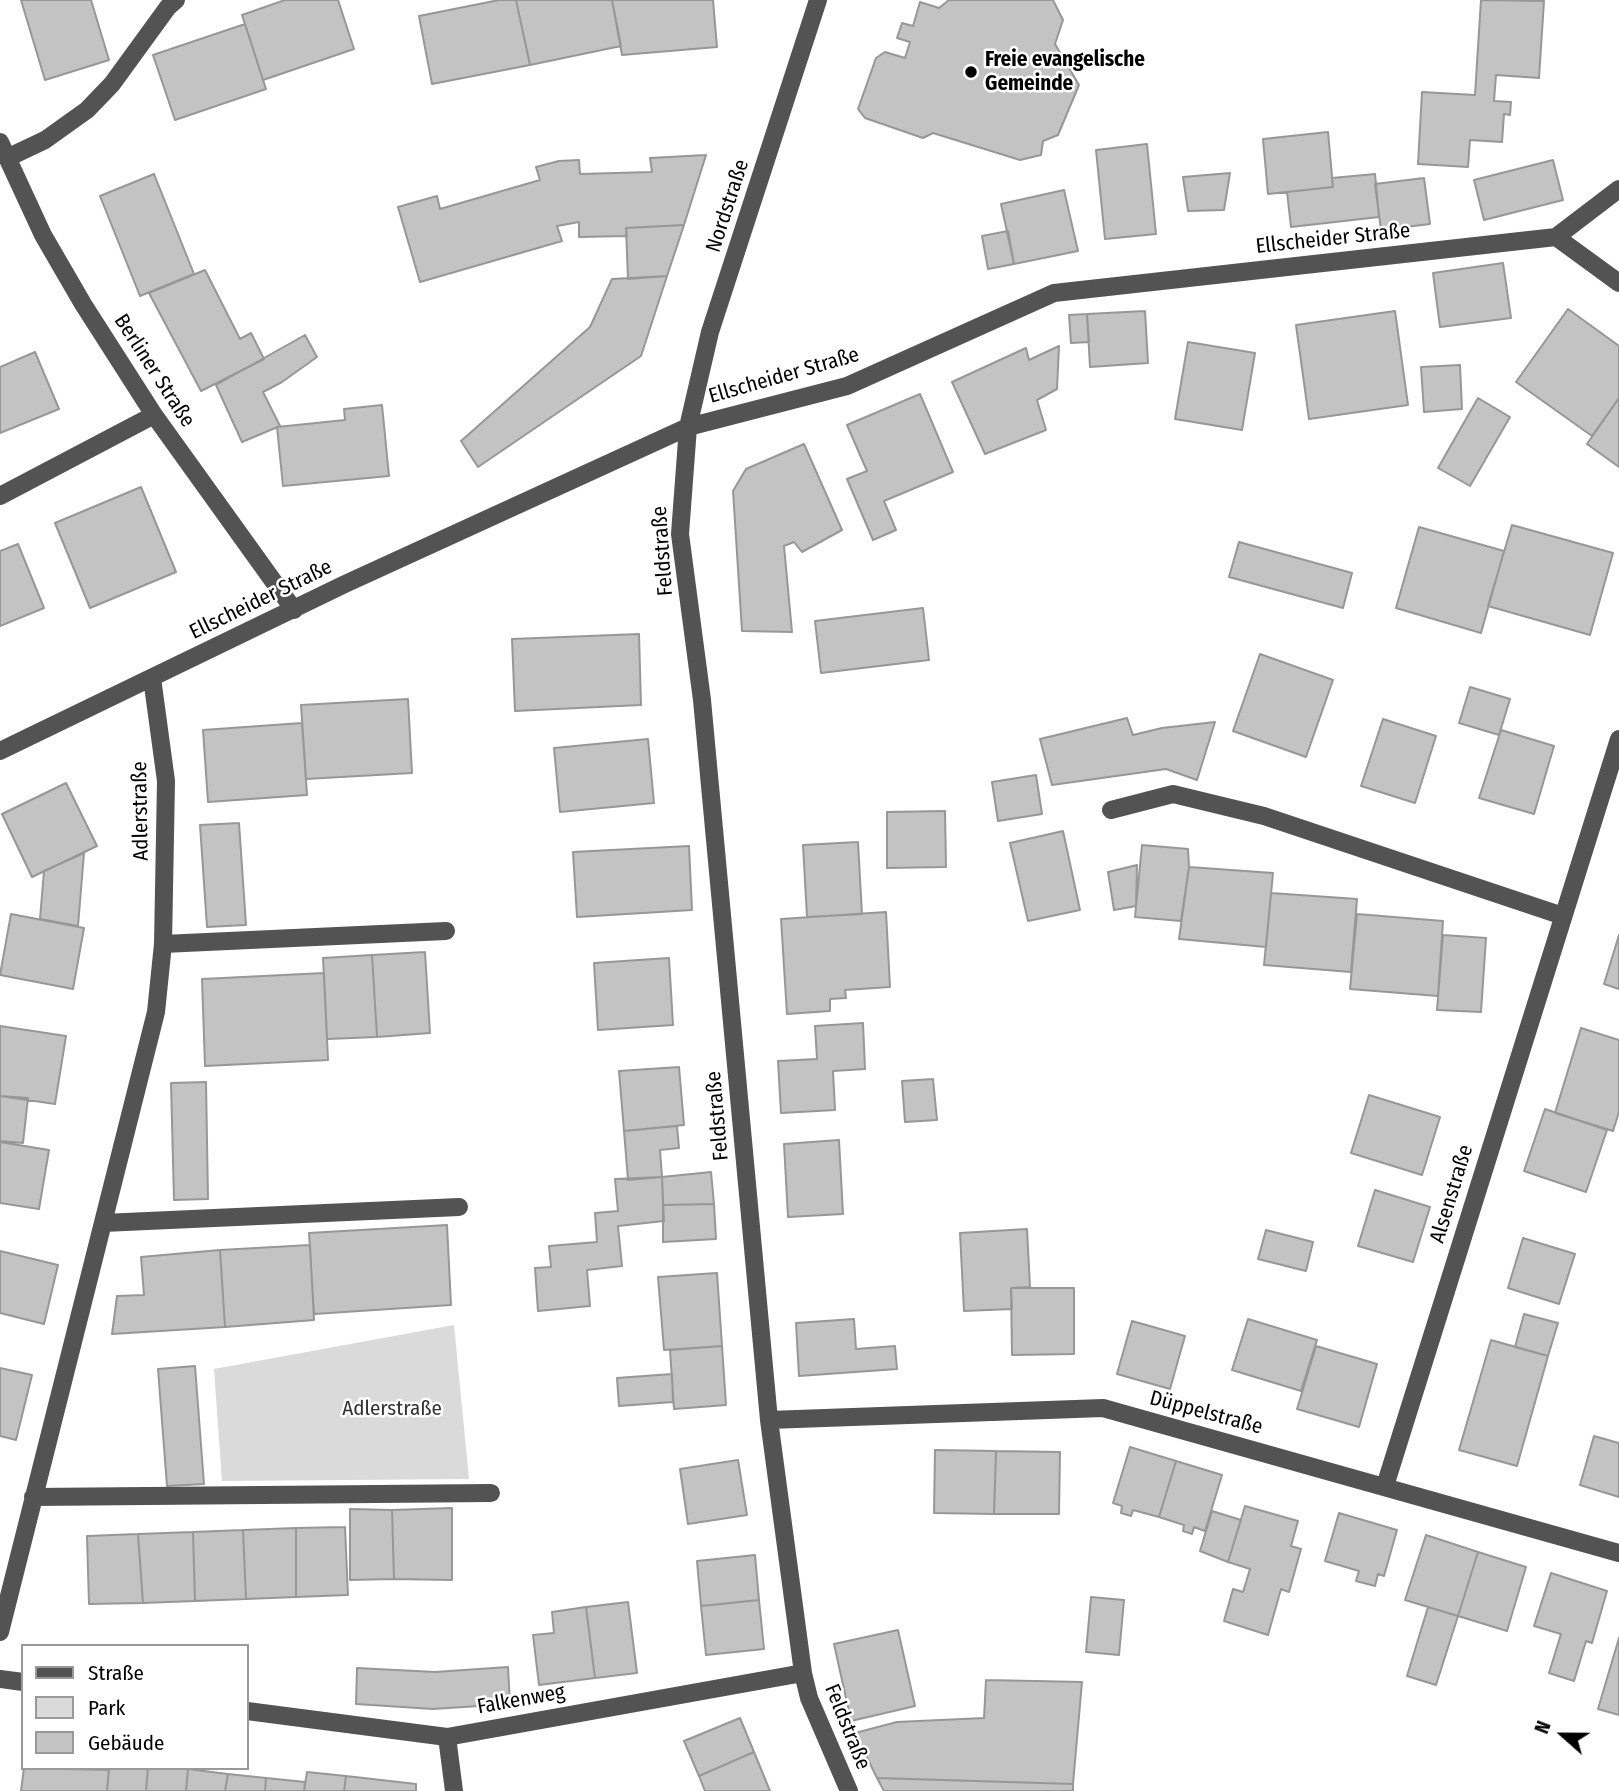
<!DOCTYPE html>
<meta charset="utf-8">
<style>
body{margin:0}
#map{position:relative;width:1619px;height:1791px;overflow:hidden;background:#fff;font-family:"Fira Sans Condensed",sans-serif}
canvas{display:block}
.legend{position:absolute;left:21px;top:1644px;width:228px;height:126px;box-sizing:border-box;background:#fff;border:2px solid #999;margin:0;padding:9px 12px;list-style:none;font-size:21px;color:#000}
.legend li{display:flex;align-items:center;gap:14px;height:35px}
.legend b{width:35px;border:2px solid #999}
.north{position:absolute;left:1528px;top:1700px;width:70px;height:70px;-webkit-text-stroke:5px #fff;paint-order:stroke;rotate:291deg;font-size:19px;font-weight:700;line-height:28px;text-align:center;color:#000}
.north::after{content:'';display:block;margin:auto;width:24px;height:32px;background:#000;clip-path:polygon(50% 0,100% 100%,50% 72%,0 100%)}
</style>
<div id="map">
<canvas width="1619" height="1791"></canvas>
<ul class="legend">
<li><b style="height:9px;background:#535353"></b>Straße</li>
<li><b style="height:19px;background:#dadada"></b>Park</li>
<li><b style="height:19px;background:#c3c3c3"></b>Gebäude</li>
</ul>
<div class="north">N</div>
</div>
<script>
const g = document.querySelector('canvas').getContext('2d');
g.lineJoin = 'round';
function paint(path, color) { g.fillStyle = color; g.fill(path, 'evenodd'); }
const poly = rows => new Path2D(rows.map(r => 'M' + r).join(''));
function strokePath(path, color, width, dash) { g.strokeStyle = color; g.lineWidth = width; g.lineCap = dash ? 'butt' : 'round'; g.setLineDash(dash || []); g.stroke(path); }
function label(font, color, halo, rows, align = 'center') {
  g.font = font + ' "Fira Sans Condensed",sans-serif'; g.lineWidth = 5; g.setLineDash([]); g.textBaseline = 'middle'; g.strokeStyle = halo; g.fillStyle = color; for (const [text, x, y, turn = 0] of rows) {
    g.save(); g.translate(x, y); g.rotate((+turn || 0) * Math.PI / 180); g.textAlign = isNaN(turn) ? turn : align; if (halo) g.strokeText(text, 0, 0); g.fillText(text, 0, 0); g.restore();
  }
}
paint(poly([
 [454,1325,469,1479,222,1481,214,1369]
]), '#dadada');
const building = poly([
 [21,0,91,0,109,60,45,80,21,0],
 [285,0,338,0,354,49,263,80,242,15,285,0],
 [499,0,516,0,530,65,432,84,419,16,499,0],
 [516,0,612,0,621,46,530,65,516,0],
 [612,0,713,0,717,47,622,55,612,0],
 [949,0,1053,0,1063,20,1055,44,1079,85,1058,135,1043,141,1041,155,1020,160,933,133,923,138,865,118,858,109,876,58,885,52,905,58,910,42,897,38,902,23,913,26,920,2,939,8,949,0],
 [1481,0,1544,1,1539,78,1496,75,1494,101,1511,102,1510,115,1504,114,1502,142,1470,140,1468,167,1418,164,1422,92,1475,95,1481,0],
 [245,24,266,89,175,120,153,55,245,24],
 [1328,132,1333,187,1268,194,1263,139,1328,132],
 [1147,144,1156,234,1105,239,1096,150,1147,144],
 [706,155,684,225,626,228,627,236,579,237,579,222,557,226,562,241,420,282,398,207,437,196,440,209,540,180,536,167,559,161,579,160,580,174,652,172,650,158,706,155],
 [1553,160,1563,200,1484,220,1474,180,1553,160],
 [1230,173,1224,210,1188,211,1183,177,1230,173],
 [154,174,194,274,140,296,100,196,154,174],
 [1375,174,1379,217,1291,227,1287,192,1333,187,1332,178,1375,174],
 [1424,178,1430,224,1381,230,1375,184,1424,178],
 [1064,190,1078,251,1014,264,1001,204,1064,190],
 [684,225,667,276,628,279,626,228,684,225],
 [1008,231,1014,264,988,269,982,236,1008,231],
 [1503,263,1511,318,1440,327,1433,273,1503,263],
 [205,270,240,339,251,333,264,359,201,391,149,293,205,270],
 [667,276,641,356,478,467,461,441,590,327,612,279,667,276],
 [1568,309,1619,346,1619,398,1592,436,1516,382,1568,309],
 [1145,311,1148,363,1090,367,1087,314,1145,311],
 [1395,311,1408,405,1309,419,1296,325,1395,311],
 [1087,314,1089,342,1071,343,1069,315,1087,314],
 [305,335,317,357,282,382,263,392,280,426,242,442,216,385,305,335],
 [1188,342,1255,353,1242,430,1175,419,1188,342],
 [1059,346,1057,389,1037,400,1046,430,985,454,952,382,1026,348,1029,360,1059,346],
 [35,352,59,409,0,433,0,367,35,352],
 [1460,365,1462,409,1424,412,1421,367,1460,365],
 [920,394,953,472,884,501,896,530,873,540,847,479,867,471,847,425,920,394],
 [1478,398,1510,417,1470,486,1438,468,1478,398],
 [1619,398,1619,467,1587,444,1619,398],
 [382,405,389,476,283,486,277,427,345,420,344,409,382,405],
 [804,444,842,530,802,552,794,542,784,546,792,632,742,631,733,491,746,469,804,444],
 [141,487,176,572,90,608,55,523,141,487],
 [1512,525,1613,553,1590,635,1488,606,1512,525],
 [1419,527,1504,551,1481,633,1396,608,1419,527],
 [1239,542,1352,573,1343,608,1229,577,1239,542],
 [18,544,44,608,0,626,0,551,18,544],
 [923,608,929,660,821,673,815,621,923,608],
 [639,634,641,705,515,711,512,639,639,634],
 [1260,654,1333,680,1306,757,1233,731,1260,654],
 [1470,687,1510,699,1499,735,1459,723,1470,687],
 [408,699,412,773,306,779,301,705,408,699],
 [1127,718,1133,735,1162,728,1215,722,1197,780,1166,769,1052,785,1040,739,1127,718],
 [1383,719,1436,736,1415,803,1361,786,1383,719],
 [302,723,307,795,208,802,203,730,302,723],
 [1501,730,1554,746,1534,814,1479,798,1501,730],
 [648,739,654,803,560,812,554,748,648,739],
 [1036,775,1042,814,998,821,992,782,1036,775],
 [66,783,97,846,32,877,2,814,66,783],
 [945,811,946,867,887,868,887,812,945,811],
 [239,823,246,925,207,927,200,825,239,823],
 [1063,831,1080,910,1028,921,1010,843,1063,831],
 [858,842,862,914,807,917,803,845,858,842],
 [1142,845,1188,849,1189,867,1181,921,1135,917,1142,845],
 [689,846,692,910,577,917,573,852,689,846],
 [84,853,78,926,40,919,44,871,84,853],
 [1137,865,1136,906,1114,910,1108,872,1137,865],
 [1189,867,1273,873,1266,947,1179,939,1189,867],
 [1271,893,1357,899,1351,972,1264,965,1271,893],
 [886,912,890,987,845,990,846,998,830,999,830,1011,787,1014,781,919,886,912],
 [11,914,84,928,73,989,0,975,11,914],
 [1357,914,1443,921,1438,996,1350,989,1357,914],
 [1443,935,1486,938,1481,1012,1437,1010,1443,935],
 [1619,935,1619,989,1604,984,1619,935],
 [425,952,430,1033,377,1037,372,955,425,952],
 [372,955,377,1037,327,1039,323,958,372,955],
 [669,958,673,1025,598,1030,594,963,669,958],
 [324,973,328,1060,205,1066,202,979,324,973],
 [863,1023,865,1069,833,1071,835,1110,781,1113,778,1061,817,1059,815,1026,863,1023],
 [0,1026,66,1036,55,1104,0,1096,0,1026],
 [1581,1028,1619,1040,1619,1112,1613,1131,1555,1113,1581,1028],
 [679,1067,684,1125,624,1131,619,1071,679,1067],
 [933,1079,937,1120,905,1122,902,1081,933,1079],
 [206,1082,208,1199,174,1200,171,1083,206,1082],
 [1369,1095,1440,1117,1422,1175,1351,1153,1369,1095],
 [0,1096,28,1098,23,1143,0,1141,0,1096],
 [1545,1109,1607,1130,1586,1192,1524,1171,1545,1109],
 [677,1126,679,1148,660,1150,662,1177,628,1180,624,1131,677,1126],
 [839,1140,843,1214,788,1217,784,1144,839,1140],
 [0,1142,49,1150,39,1209,0,1203,0,1142],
 [711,1172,714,1204,663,1205,662,1177,711,1172],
 [662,1177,664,1221,618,1226,622,1266,587,1270,590,1306,538,1311,535,1268,551,1267,549,1246,597,1242,595,1213,618,1211,615,1179,662,1177],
 [1375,1190,1430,1207,1413,1262,1358,1246,1375,1190],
 [714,1204,716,1239,663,1242,663,1205,714,1204],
 [447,1225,451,1305,314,1314,309,1233,447,1225],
 [1027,1229,1030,1287,1011,1288,1012,1309,964,1311,960,1233,1027,1229],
 [1266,1230,1313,1242,1306,1271,1258,1259,1266,1230],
 [1523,1238,1575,1254,1559,1304,1508,1288,1523,1238],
 [310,1245,314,1320,225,1327,220,1250,310,1245],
 [220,1250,225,1327,112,1334,117,1296,144,1295,141,1257,220,1250],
 [0,1251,58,1265,44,1324,0,1313,0,1251],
 [717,1273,722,1346,664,1350,658,1277,717,1273],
 [1011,1288,1074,1288,1074,1354,1012,1355,1011,1288],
 [1524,1314,1558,1323,1548,1356,1515,1347,1524,1314],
 [854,1319,856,1349,895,1346,897,1369,799,1376,796,1323,854,1319],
 [1248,1319,1317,1340,1301,1391,1232,1370,1248,1319],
 [1132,1321,1185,1336,1170,1389,1117,1374,1132,1321],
 [1491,1340,1548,1356,1517,1466,1459,1450,1491,1340],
 [722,1346,726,1405,674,1409,670,1350,722,1346],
 [1316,1346,1377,1364,1359,1427,1297,1409,1316,1346],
 [195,1366,204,1484,167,1486,158,1369,195,1366],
 [0,1368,32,1375,16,1440,0,1436,0,1368],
 [672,1374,673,1402,619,1406,617,1378,672,1374],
 [1594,1436,1619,1443,1619,1497,1580,1485,1594,1436],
 [1130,1447,1176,1461,1159,1517,1133,1510,1131,1516,1121,1513,1122,1506,1113,1503,1130,1447],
 [935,1450,996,1451,994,1514,934,1513,935,1450],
 [996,1451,1060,1452,1059,1514,994,1514,996,1451],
 [738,1460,747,1515,688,1524,680,1469,738,1460],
 [1176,1461,1222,1475,1205,1531,1194,1527,1192,1534,1183,1531,1184,1525,1159,1517,1176,1461],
 [1245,1506,1298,1521,1291,1546,1301,1549,1289,1592,1281,1589,1268,1635,1224,1621,1233,1589,1243,1592,1250,1569,1228,1562,1245,1506],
 [452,1508,452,1580,394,1579,392,1510,452,1508],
 [350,1509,392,1510,394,1579,350,1580,350,1509],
 [1212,1511,1241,1520,1228,1562,1200,1551,1212,1511],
 [1339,1513,1397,1530,1384,1576,1378,1574,1375,1586,1356,1581,1359,1571,1325,1561,1339,1513],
 [345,1527,348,1595,296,1597,296,1528,345,1527],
 [296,1528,296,1597,246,1599,243,1530,296,1528],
 [243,1530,246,1599,195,1601,193,1532,243,1530],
 [193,1532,195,1601,143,1603,138,1534,193,1532],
 [138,1534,143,1603,89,1604,87,1536,138,1534],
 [1426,1535,1478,1552,1458,1616,1405,1600,1426,1535],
 [1478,1552,1526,1567,1507,1631,1458,1616,1478,1552],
 [755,1555,759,1600,701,1606,697,1561,755,1555],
 [1551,1573,1607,1591,1592,1643,1586,1641,1574,1681,1549,1673,1561,1634,1534,1626,1551,1573],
 [1091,1597,1124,1600,1119,1655,1086,1652,1091,1597],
 [759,1600,764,1649,706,1655,701,1606,759,1600],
 [628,1602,637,1673,595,1678,586,1607,628,1602],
 [586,1607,595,1678,539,1685,533,1635,554,1633,552,1612,586,1607],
 [1428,1607,1458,1616,1436,1685,1407,1676,1428,1607],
 [898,1630,915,1706,851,1721,834,1644,898,1630],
 [1619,1638,1619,1715,1598,1709,1619,1638],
 [508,1667,510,1704,433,1709,356,1704,357,1668,435,1672,508,1667],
 [986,1680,1082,1682,1073,1784,877,1778,855,1733,897,1722,984,1718,986,1680],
 [740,1718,754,1752,699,1776,684,1741,740,1718],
 [754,1752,770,1791,705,1791,699,1776,754,1752],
 [24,1768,109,1770,107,1791,21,1791,24,1768],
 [109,1768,148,1768,146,1791,107,1791,109,1768],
 [148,1768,188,1769,186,1791,146,1791,148,1768],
 [188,1769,228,1774,225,1791,186,1791,188,1769],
 [307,1772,346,1776,344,1791,304,1791,307,1772],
 [228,1774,266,1778,265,1791,225,1791,228,1774],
 [346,1776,416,1784,416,1791,344,1791,346,1776],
 [266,1778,305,1782,304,1791,265,1791,266,1778],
 [877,1778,1073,1784,1073,1791,884,1791,877,1778]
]);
paint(building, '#c3c3c3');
strokePath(building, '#979797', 2);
strokePath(poly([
 [818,0,710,332,688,427,680,534,702,700,769,1420,803,1673,809,1698,849,1791],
 [0,142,43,235,83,304,154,415,294,610],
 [7,158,45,140,87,110,112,84,168,7,176,0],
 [1556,237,1619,283],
 [0,496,154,415],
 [0,751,345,584,688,427,847,386,1054,293,1556,237,1619,189],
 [1111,810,1173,794,1264,816,1563,916],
 [163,944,446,931],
 [103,1223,459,1207],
 [769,1420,1103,1408,1619,1553],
 [1385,1486,1619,739],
 [33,1497,491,1493],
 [0,1632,156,1012,163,944,166,781,152,678],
 [0,1679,23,1682],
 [247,1711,447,1737,803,1673],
 [447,1737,454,1791]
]), '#535353', 18);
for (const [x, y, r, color] of [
 [971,72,7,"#000"]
]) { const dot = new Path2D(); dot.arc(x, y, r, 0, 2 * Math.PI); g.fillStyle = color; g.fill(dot); strokePath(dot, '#fff', 2.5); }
label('bold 21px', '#000', '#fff', [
 ["Freie evangelische",985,60],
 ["Gemeinde",985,84]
], 'left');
label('21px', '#000', '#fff', [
 ["Nordstraße",728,206,-72],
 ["Ellscheider Straße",1333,239,-6],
 ["Berliner Straße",154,371,57],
 ["Ellscheider Straße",784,376,-16],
 ["Feldstraße",663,551,-94],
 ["Ellscheider Straße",261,600,-26],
 ["Adlerstraße",141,811,-91],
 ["Feldstraße",718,1116,-95],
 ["Alsenstraße",1452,1194,-73],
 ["Düppelstraße",1206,1413,15],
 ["Falkenweg",521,1700,-10],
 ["Feldstraße",847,1727,68]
]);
label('21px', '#313131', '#fff', [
 ["Adlerstraße",392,1409]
]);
</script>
